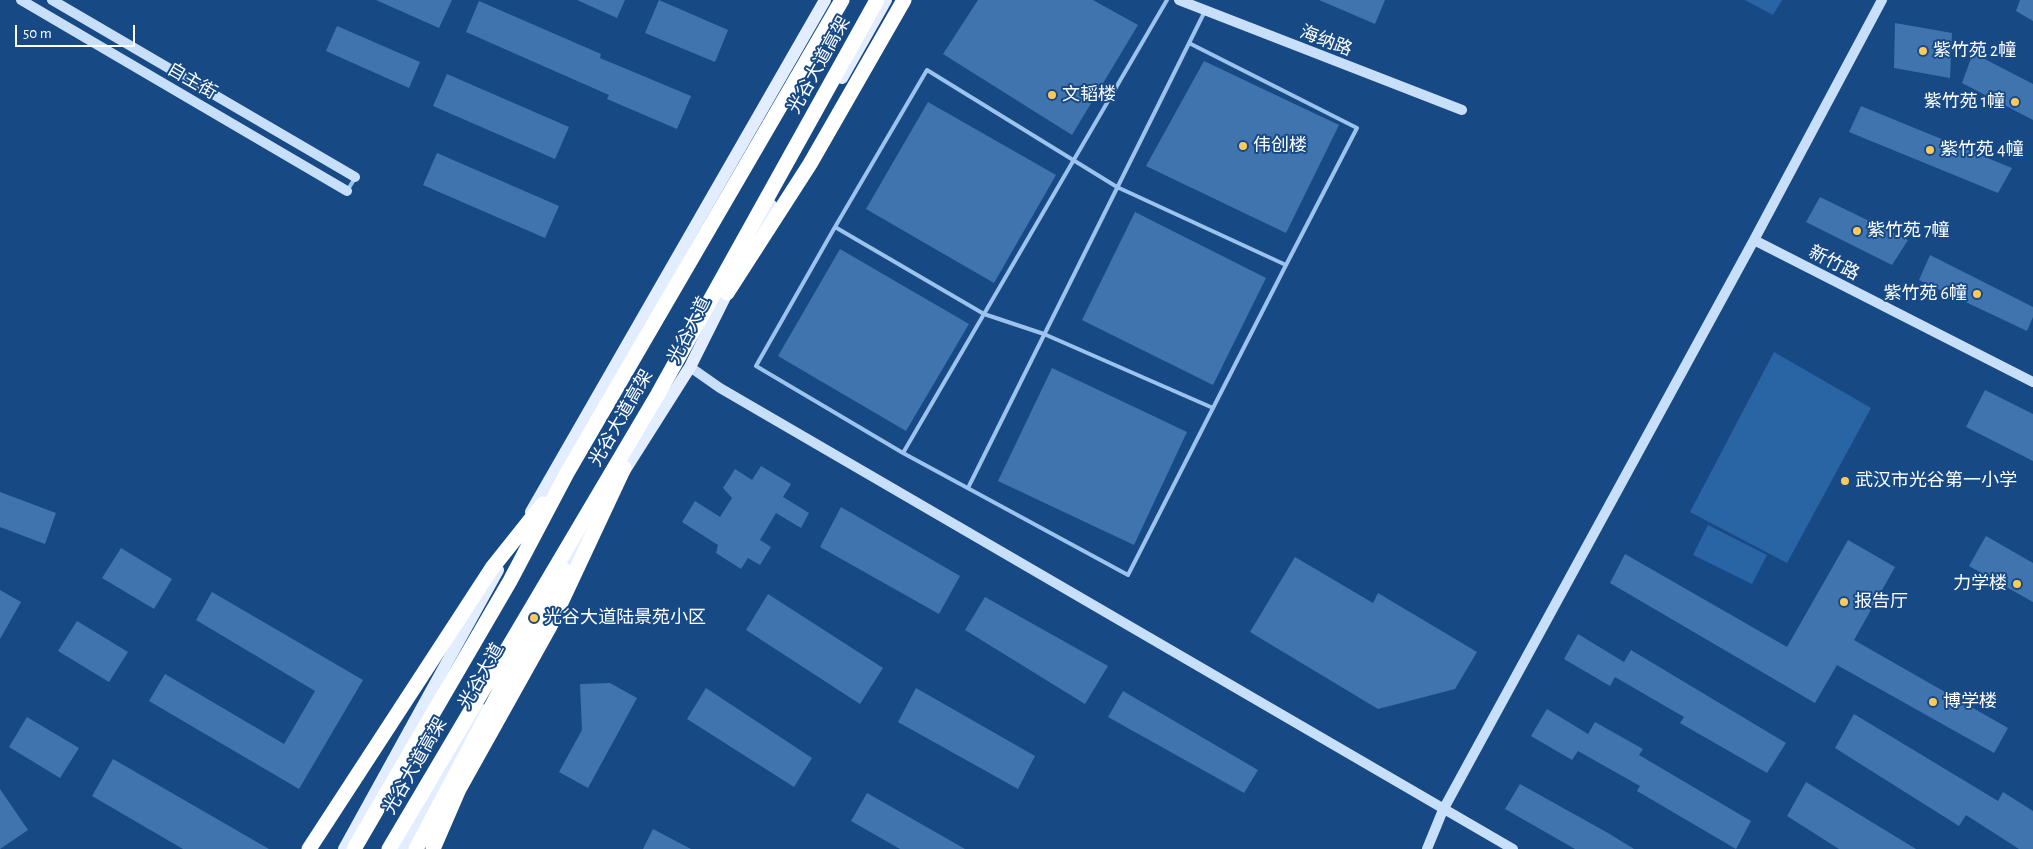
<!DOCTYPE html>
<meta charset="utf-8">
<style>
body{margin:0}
#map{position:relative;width:2033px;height:849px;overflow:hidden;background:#174a85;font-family:"Alegreya Sans",sans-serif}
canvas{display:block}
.scale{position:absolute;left:15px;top:25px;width:120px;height:22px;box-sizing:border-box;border:2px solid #fff;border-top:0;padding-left:6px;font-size:15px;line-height:18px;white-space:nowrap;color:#fff;-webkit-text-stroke:4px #174a85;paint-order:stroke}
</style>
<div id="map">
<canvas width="2033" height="849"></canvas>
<div class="scale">50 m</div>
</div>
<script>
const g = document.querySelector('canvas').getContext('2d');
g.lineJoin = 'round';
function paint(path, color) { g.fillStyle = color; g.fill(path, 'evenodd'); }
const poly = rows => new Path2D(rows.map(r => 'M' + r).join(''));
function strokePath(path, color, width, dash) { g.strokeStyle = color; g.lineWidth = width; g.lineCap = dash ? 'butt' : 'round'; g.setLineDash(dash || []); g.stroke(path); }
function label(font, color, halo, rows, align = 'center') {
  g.font = font + ' "Alegreya Sans","Noto Sans SC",sans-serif'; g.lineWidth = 4; g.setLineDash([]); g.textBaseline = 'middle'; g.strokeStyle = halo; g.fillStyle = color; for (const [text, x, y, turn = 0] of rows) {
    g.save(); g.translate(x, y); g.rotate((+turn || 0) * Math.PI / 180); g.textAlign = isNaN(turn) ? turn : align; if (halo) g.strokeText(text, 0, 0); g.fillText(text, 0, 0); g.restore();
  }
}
paint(poly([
 [1745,0,1782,0,1773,15],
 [1774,352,1871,408,1787,563,1690,512],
 [1708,525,1767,555,1752,584,1693,555]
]), '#2964a4');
paint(poly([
 [376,0,452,0,439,28],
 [577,0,625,0,617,18],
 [659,0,728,30,715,62,645,33],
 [978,0,1093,0,1138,25,1072,135,943,54],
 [1319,0,1385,0,1375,24],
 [2020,0,2033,0,2033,21,2016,11],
 [479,1,601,54,600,58,691,96,677,129,607,99,609,95,466,32],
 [1895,23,1952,33,1950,78,1894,68],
 [337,26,420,62,409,88,326,51],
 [1973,53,2033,84,2033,120,1962,83],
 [1204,61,1339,125,1286,233,1146,166],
 [447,74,569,127,555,159,433,106],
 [928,102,1056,175,994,283,866,209],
 [1861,106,2012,168,1998,193,1849,132],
 [437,153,559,206,545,238,423,185],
 [1820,197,1908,240,1892,265,1806,222],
 [1135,212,1266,278,1213,385,1082,320],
 [840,249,969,324,906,431,778,356],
 [1930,255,2033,307,2033,317,2027,331,1919,280],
 [1052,368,1187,432,1134,545,998,481],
 [1985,390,2033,414,2033,461,1966,427],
 [761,466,791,484,783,497,809,513,801,528,776,513,760,540,771,547,760,565,748,558,741,569,716,553,718,545,682,522,695,501,720,517,732,498,723,488,735,469,752,480],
 [0,492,56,513,45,544,0,527],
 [841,507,960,576,939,614,820,547],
 [1986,536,2033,563,2033,602,1969,566],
 [1848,540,1895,567,1854,640,2008,728,1994,753,1837,665,1815,703,1610,583,1625,554,1787,647],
 [121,548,172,579,154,609,102,578],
 [1295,557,1373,603,1378,593,1477,652,1455,689,1378,709,1250,632],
 [0,590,21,602,0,639],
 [212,592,363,680,299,789,149,701,165,674,284,744,315,691,196,620],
 [768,594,883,668,860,704,746,630],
 [985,597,1108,666,1085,704,965,630],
 [77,621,128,652,109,682,58,651],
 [1578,634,1624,662,1631,650,1786,743,1767,773,1680,723,1684,717,1615,677,1610,686,1564,659],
 [610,683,637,698,588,788,559,772,582,730,580,684],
 [706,688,812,758,794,787,687,719],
 [916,688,1035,756,1018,789,898,722],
 [1123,691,1258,770,1244,793,1108,717],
 [1547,709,1588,734,1595,722,1643,749,1639,755,1751,821,1736,849,1637,791,1640,786,1578,751,1572,760,1531,736],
 [1854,714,1998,801,2003,792,2033,811,2033,849,2019,849,1966,815,1959,826,1835,748],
 [27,717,79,748,60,778,9,747],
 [113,759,269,849,183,849,92,796],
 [1806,782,1916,849,1839,849,1787,816],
 [1520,784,1608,833,1634,849,1575,849,1505,809],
 [0,789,28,830,0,849],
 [867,793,965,849,900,849,851,821],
 [653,829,691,849,643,849]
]), '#3f74af');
strokePath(poly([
 [1189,43,1357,128,1286,265],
 [347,191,355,178],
 [835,227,984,314,1044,334,1213,408,1128,575,903,453,756,366,835,227],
 [835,227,927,70,1117,187,1286,265,1213,408],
 [903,453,1167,0],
 [968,488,1205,11]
]), '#9cc3ed', 4);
strokePath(poly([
 [21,0,347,191],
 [52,0,355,177],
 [1179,0,1462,110],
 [1754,240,2033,382],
 [690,367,720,388,1513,849],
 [1427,849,1443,810,1754,240,1882,0]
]), '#c8dff9', 10);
strokePath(poly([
 [842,78,886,0],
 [751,245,771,205],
 [621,476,690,367,731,285],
 [531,512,825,0],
 [558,578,593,520],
 [344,849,498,570],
 [403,849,482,710]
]), '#e2eeff', 12);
strokePath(poly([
 [727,293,810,164,904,0],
 [309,849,492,568,543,504],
 [354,849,510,581,567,473,842,0],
 [389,849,658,394,877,0],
 [416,849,564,570],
 [433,849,459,789,550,626,624,468]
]), '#fff', 15);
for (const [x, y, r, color] of [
 [1923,51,5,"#ffca58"],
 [1052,95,5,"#ffca58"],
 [2015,102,5,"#ffca58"],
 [1243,146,5,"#ffca58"],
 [1930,150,5,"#ffca58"],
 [1857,231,5,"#ffca58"],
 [1977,294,5,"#ffca58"],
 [1845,481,5,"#ffca58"],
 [2017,584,5,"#ffca58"],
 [1844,602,5,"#ffca58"],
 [534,618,5,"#ffca58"],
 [1933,702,5,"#ffca58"]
]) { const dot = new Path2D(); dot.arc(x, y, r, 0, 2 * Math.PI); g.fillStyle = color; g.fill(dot); strokePath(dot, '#174a85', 2); }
label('18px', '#fff', '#174a85', [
 ["海纳路",1326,41,21],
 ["光谷大道高架",819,65,-61],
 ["自主街",192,81,30],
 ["新竹路",1834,263,27],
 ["光谷大道",689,330,-63],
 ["光谷大道高架",621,418,-60],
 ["光谷大道",481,676,-60],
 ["光谷大道高架",415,766,-60]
]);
label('18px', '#fff', '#174a85', [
 ["紫竹苑 2幢",1933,51],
 ["文韬楼",1062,95],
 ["紫竹苑 1幢",2005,102,"right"],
 ["伟创楼",1253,146],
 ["紫竹苑 4幢",1940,150],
 ["紫竹苑 7幢",1867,231],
 ["紫竹苑 6幢",1967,294,"right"],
 ["武汉市光谷第一小学",1855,481],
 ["力学楼",2007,584,"right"],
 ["报告厅",1854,602],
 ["光谷大道陆景苑小区",544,618],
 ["博学楼",1943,702]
], 'left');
</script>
